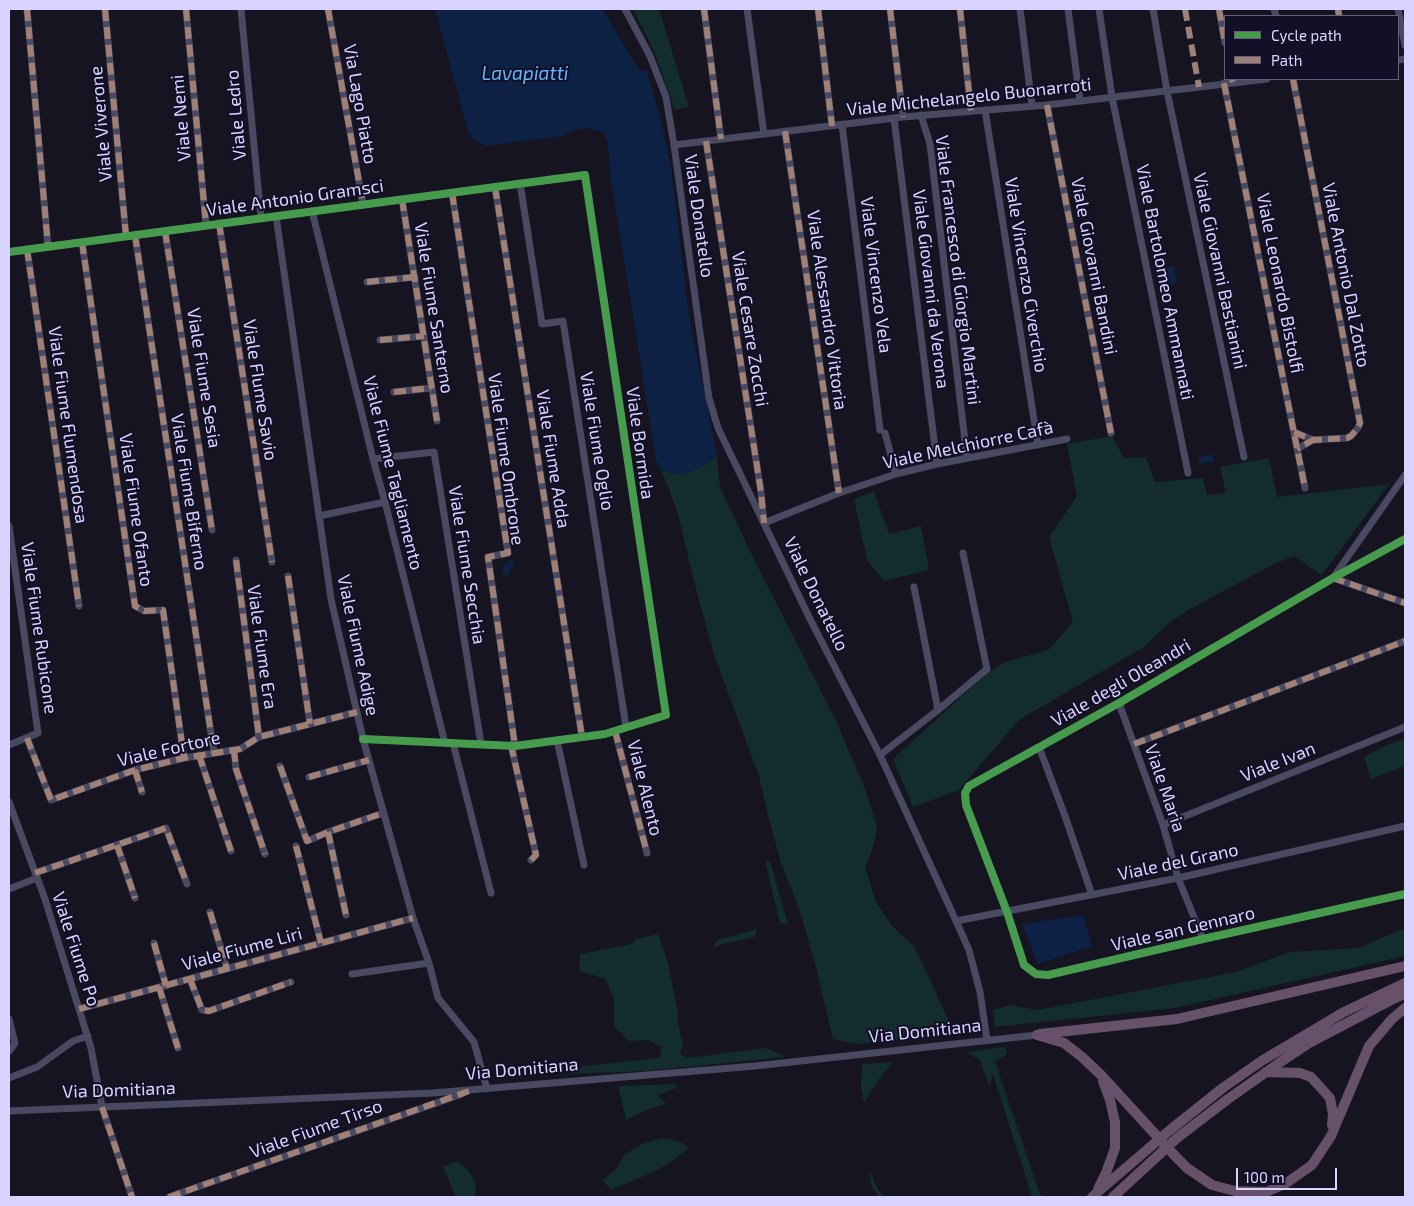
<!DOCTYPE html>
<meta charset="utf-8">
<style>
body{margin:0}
#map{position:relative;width:1414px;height:1206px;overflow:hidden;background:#161421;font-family:"Exo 2",sans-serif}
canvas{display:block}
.frame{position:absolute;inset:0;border:10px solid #d9d4ff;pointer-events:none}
.legend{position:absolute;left:1224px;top:15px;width:175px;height:65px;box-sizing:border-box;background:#130f26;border:1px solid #625e7d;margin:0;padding:6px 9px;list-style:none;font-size:15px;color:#d9d4ff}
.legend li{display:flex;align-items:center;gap:10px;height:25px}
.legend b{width:25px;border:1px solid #625e7d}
.scale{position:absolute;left:1236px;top:1168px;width:101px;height:22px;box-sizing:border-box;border:2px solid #d9d4ff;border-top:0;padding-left:6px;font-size:15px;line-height:18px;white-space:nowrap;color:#d9d4ff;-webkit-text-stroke:4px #130f26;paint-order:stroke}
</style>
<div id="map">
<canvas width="1414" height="1206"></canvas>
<div class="frame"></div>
<ul class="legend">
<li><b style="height:6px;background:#469c4c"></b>Cycle path</li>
<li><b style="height:6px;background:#9e8076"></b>Path</li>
</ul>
<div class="scale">100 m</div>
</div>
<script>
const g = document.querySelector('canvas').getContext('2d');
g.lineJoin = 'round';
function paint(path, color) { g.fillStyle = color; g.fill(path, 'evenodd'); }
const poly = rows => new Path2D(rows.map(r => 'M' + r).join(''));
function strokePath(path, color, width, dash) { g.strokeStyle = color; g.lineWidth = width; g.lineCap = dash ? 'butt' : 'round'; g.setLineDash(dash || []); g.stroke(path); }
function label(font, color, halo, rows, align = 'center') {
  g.font = font + ' "Exo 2",sans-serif'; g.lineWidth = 4; g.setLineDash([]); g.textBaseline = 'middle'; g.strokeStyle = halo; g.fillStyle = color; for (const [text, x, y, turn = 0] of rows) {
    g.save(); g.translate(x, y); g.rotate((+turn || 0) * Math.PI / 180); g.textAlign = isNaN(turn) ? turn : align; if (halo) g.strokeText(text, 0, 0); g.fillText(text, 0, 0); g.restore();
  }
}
paint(poly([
 [633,9,659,9,689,107,675,110,654,51],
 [1112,436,1124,458,1146,457,1155,482,1203,478,1207,495,1226,493,1220,467,1269,458,1277,497,1389,484,1322,575,1294,556,1274,564,1190,609,1171,621,1144,647,1019,720,959,790,913,807,893,759,987,673,1005,662,1048,650,1073,622,1049,537,1077,496,1067,444],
 [717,456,720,487,748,547,837,723,866,791,877,827,873,848,865,867,876,902,892,926,913,945,926,971,950,1024,908,1039,857,1044,833,1039,815,963,799,909,782,866,769,820,759,776,714,655,692,574,680,521,669,489,661,471,682,475,705,465],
 [874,491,889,534,921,526,929,570,884,581,867,560,854,499],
 [1405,738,1405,766,1371,779,1364,757,1383,747],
 [765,860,770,862,788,924,780,923],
 [1405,928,1405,956,1175,1008,995,1027,993,1010,1009,1005,1038,1010,1236,972,1290,952,1358,948],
 [757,929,754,937,723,944,712,948,718,940],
 [658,934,668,963,678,1014,677,1020,683,1044,680,1054,688,1058,767,1048,786,1057,645,1071,570,1074,583,1066,660,1058,661,1047,649,1040,628,1041,614,1026,614,1000,606,979,579,971,580,954,632,944,636,939],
 [1005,1047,1007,1054,995,1061,1040,1195,1052,1197,1032,1197,993,1074,989,1086,980,1060,966,1052],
 [893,1062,881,1076,864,1103,861,1088,862,1064],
 [675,1084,679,1087,658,1095,666,1104,649,1109,626,1120,618,1086],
 [664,1138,678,1141,689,1147,676,1159,658,1170,611,1190,603,1180,617,1168,623,1156,642,1144],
 [457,1161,468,1170,476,1183,475,1195,476,1197,456,1197,443,1167],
 [869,1168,877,1188,884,1197,879,1197,872,1187]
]), '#132c2d');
paint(poly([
 [435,9,602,9,640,71,647,71,662,125,671,167,689,316,717,456,705,465,682,475,661,471,656,460,611,179,608,145,604,133,589,128,574,130,562,136,486,146,475,141,468,131],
 [1174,266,1177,284,1168,285,1165,267],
 [1213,454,1214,461,1200,464,1198,457],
 [508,561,513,561,514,566,510,569,508,576,505,576,503,574,503,570,505,564],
 [1083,915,1092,946,1038,964,1022,924]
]), '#0d2144');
strokePath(poly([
 [27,9,48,246],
 [105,9,126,236],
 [186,9,206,225],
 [241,9,261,218],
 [328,9,363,204],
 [625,9,650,56,666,97,674,145,709,398,718,428,810,619,880,755,956,921,969,950,980,992,987,1040],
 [704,9,721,139],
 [747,9,764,134],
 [818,9,832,126],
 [890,9,903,117],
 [960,9,971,111],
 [1020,9,1032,106],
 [1068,9,1080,101],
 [1099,9,1112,97,1188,473],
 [1153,9,1167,91,1244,457],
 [1219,9,1225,43],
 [1274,9,1276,16],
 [1338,9,1339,16],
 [1398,9,1405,45],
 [1398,60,1405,59],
 [1293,79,1360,423,1358,428,1351,436,1347,438,1313,440],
 [1224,83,1305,488],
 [1047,105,1111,433],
 [985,110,1038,445],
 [921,115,930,144,967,458],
 [894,118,937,464],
 [842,125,880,430],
 [785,131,839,493],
 [706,141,761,492,764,523,839,493,896,474,937,464,1067,439],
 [674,145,903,117,1047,105,1267,79],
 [520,183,542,324,563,321,626,727],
 [495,187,582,737],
 [452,193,508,553,488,557,515,746],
 [402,199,437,421],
 [312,211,373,459,385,502,445,743],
 [276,216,331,599,363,739,413,918,429,963,438,998,474,1042,487,1089],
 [219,223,272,562],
 [165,231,212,530],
 [135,235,214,753],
 [82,242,135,606,144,611,163,610,184,758],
 [27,249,79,606],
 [9,252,585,175,666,715,605,734,515,746,363,739],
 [367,282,415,277],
 [380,340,424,336],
 [394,392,431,388],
 [1294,432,1313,440,1297,449],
 [885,433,896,474],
 [373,459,434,452,481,744],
 [319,516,385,502],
 [9,526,38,733,9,745],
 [1405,539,1333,578,1119,703,969,786,965,793,966,805,1007,912,1024,965,1036,974,1048,975,1203,939,1405,894],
 [236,560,259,737],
 [1335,575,1405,475],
 [288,576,310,724],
 [1333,578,1405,603],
 [914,587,938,710],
 [1119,703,1163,825,1178,878,1203,939],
 [615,731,647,853],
 [27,738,51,800,135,770,184,758,240,749,259,737,357,712],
 [557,740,584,865],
 [453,743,491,893],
 [1134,744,1405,641],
 [511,745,536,855,531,860],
 [1039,747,1065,816,1092,895],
 [234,750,236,769,265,854],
 [199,755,231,851],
 [880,755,938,710,987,669,963,553],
 [280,766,307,841,328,832,383,813],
 [135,770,142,792],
 [309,777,369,760],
 [9,802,45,899,91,1048,102,1107,132,1197],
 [1163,825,1405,727],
 [328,832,346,915],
 [117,845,135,898],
 [296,846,321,943],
 [35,873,166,828,187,884],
 [9,889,37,878],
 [210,912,227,969],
 [956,921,1178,878,1405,826],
 [154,943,166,986],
 [352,974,429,963],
 [190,979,202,1010,209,1011,291,982],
 [159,987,178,1048],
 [79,1009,413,918],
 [9,1019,15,1043,11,1049,9,1051],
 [9,1078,37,1067,73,1041,88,1036],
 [9,1111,433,1093,755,1066,1037,1035],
 [169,1197,462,1094]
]), '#4a4962', 7);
strokePath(poly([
 [1040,1034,1177,1019,1405,966],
 [1037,1035,1064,1043,1082,1057,1101,1075,1177,1158,1187,1168,1212,1185,1235,1191,1266,1192,1285,1184,1312,1165,1331,1136,1369,1046,1392,1019,1405,1008],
 [1266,1072,1300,1073,1311,1077,1330,1098,1333,1114,1332,1125],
 [1098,1189,1106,1173,1115,1148,1115,1122,1110,1100,1103,1081],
 [1092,1197,1170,1130,1224,1087,1263,1060,1344,1012,1405,983],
 [1113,1197,1177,1138,1228,1099,1282,1061,1309,1043,1391,1000,1405,994]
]), '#67516a', 10);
strokePath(poly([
 [27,9,48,246],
 [105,9,126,236],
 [186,9,206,225],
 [328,9,363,204],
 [704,9,721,139],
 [818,9,832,126],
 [890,9,903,117],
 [960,9,971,111],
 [1185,9,1199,87],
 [1219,9,1225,43],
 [1338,9,1339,16],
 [1232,79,1233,82],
 [1293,79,1360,423,1358,428,1351,436,1347,438,1313,440],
 [1224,83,1305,488],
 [1047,105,1111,433],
 [785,131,839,493],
 [706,141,761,492,764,523],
 [495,187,582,737],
 [452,193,508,553,488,557,515,746],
 [402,199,437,421],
 [219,223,272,562],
 [165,231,212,530],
 [135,235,214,753],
 [82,242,135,606,144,611,163,610,184,758],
 [27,249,79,606],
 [367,282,415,277],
 [380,340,424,336],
 [394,392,431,388],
 [1294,432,1313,440,1297,449],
 [236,560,259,737],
 [288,576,310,724],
 [1333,578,1405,603],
 [615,731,647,853],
 [27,738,51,800,135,770,184,758,240,749,259,737,357,712],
 [1134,744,1405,641],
 [511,745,536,855,531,860],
 [234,750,236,769,265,854],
 [199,755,231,851],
 [280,766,307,841,328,832,383,813],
 [135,770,142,792],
 [309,777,369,760],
 [328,832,346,915],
 [117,845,135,898],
 [296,846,321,943],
 [35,873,166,828,187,884],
 [210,912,227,969],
 [154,943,166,986],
 [190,979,202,1010,209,1011,291,982],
 [159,987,178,1048],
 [79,1009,413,918],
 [102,1107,132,1197],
 [169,1197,472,1090]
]), '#9e8076', 6, [12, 6]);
strokePath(poly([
 [9,252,585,175,666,715,605,734,515,746,363,739],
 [1405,539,1333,578,1119,703,969,786,965,793,966,805,1007,912,1024,965,1036,974,1048,975,1203,939,1405,894]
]), '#469c4c', 8);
label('18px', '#d9d4ff', '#130f26', [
 ["Viale Michelangelo Buonarroti",969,97,-6],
 ["Via Lago Piatto",360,104,80],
 ["Viale Ledro",236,115,-95],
 ["Viale Nemi",181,118,-95],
 ["Viale Viverone",101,124,-95],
 ["Viale Antonio Gramsci",295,198,-8],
 ["Viale Donatello",699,216,82],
 ["Viale Giovanni Bandini",1094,266,79],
 ["Viale Francesco di Giorgio Martini",958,270,83],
 ["Viale Giovanni Bastianini",1220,271,78],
 ["Viale Vincenzo Vela",876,275,83],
 ["Viale Vincenzo Civerchio",1026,275,81],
 ["Viale Antonio Dal Zotto",1346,275,79],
 ["Viale Bartolomeo Ammannati",1165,282,79],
 ["Viale Leonardo Bistolfi",1280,283,79],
 ["Viale Giovanni da Verona",931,289,83],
 ["Viale Fiume Santerno",434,308,81],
 ["Viale Alessandro Vittoria",827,310,82],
 ["Viale Cesare Zocchi",750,329,81],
 ["Viale Fiume Sesia",204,378,81],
 ["Viale FIume Savio",260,390,81],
 ["Viale Fiume Flumendosa",68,425,82],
 ["Viale Fiume Oglio",597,441,81],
 ["Viale Bormida",640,443,82],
 ["Viale Melchiorre Cafà",968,445,-12],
 ["Viale Fiume Ombrone",506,459,82],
 ["Viale Fiume Adda",553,459,81],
 ["Viale Fiume Tagliamento",393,473,76],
 ["Viale Fiume Biferno",189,492,81],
 ["Viale Fiume Ofanto",136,510,82],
 ["Viale Fiume Secchia",467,565,81],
 ["Viale Donatello",816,594,64],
 ["Viale Fiume Rubicone",39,628,82],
 ["Viale Fiume Adige",358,645,78],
 ["Viale Fiume Era",262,647,82],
 ["Viale degli Oleandri",1121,683,-30],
 ["Viale Fortore",169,749,-13],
 ["Viale Ivan",1278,762,-22],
 ["Viale Alento",645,788,76],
 ["Viale Maria",1165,788,71],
 ["Viale del Grano",1178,862,-12],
 ["Viale san Gennaro",1183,929,-13],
 ["Viale Fiume Po",76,949,72],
 ["Viale Fiume Liri",242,949,-15],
 ["Via Domitiana",925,1031,-6],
 ["Via Domitiana",522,1069,-5],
 ["Via Domitiana",119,1090,-2],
 ["Viale Fiume Tirso",316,1129,-20]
]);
label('italic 19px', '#62b6ff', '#130f26', [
 ["Lavapiatti",525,74]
]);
</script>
